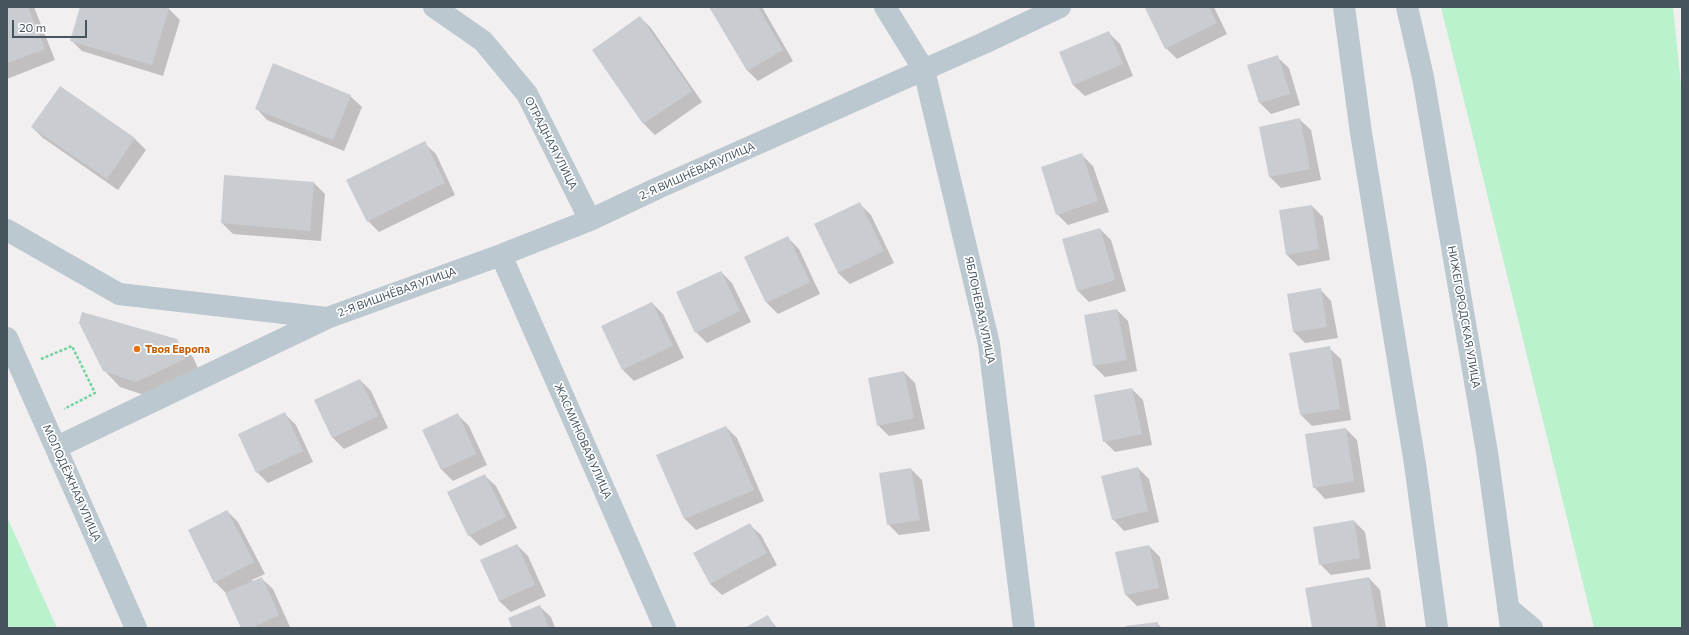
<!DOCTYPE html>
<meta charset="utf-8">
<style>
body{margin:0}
#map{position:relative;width:1689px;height:635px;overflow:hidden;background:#f2eff0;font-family:Commissioner,sans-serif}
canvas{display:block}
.frame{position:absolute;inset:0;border:8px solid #46545e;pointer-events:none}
.scale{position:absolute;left:12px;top:20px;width:75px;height:18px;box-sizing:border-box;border:2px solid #46545e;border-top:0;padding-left:5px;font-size:12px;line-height:14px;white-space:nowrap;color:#46545e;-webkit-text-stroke:3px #fff;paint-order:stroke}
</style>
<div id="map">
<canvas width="1689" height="635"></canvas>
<div class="frame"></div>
<div class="scale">20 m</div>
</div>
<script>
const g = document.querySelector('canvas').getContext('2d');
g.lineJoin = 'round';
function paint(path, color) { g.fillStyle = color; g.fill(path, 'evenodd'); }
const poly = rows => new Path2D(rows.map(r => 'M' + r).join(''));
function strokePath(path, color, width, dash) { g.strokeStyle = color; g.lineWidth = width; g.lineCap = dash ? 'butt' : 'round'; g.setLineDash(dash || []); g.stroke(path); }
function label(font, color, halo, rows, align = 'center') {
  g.font = font + ' Commissioner,sans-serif'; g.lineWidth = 3.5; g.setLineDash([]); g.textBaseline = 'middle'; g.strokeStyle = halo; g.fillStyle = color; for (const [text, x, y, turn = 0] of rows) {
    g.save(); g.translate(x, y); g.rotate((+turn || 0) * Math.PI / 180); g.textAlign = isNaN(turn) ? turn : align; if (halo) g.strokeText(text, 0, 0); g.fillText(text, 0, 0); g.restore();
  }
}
paint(poly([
 [1441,7,1673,7,1682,95,1682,628,1594,628],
 [7,517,57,628,7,628]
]), '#bbf2ce');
paint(poly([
 [7,7,34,7,55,60,7,79],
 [81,7,163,7,169,9,180,20,163,76,82,51,71,40],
 [711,7,762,7,793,61,758,81,747,70],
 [1149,7,1214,7,1227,34,1177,59,1166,48],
 [640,17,651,28,702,102,655,135,644,124,593,50],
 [1109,33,1120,44,1133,76,1085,96,1073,85,1060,53],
 [1277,57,1289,68,1300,105,1271,114,1260,103,1248,66],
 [60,87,135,139,146,150,118,190,43,138,32,127],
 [350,96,362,107,344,151,267,120,256,108],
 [1299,119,1311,130,1321,180,1281,188,1270,177,1260,127],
 [424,143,436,154,455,195,379,232,368,221],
 [1082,155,1093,166,1109,212,1068,225,1057,214],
 [314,183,325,194,321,241,233,234,222,223],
 [860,204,871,215,894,263,850,284,838,273],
 [1312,206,1323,217,1330,260,1298,266,1287,255],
 [1100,229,1111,240,1126,291,1089,302,1078,291,1064,240],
 [788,238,799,249,820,294,778,314,767,303],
 [721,272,732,283,751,322,707,343,696,332],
 [1320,289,1331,301,1338,338,1305,343,1294,332,1288,294],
 [652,303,663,314,684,358,634,381,623,370,603,326],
 [1117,310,1128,321,1137,371,1105,377,1094,366],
 [176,340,193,357,201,375,153,398,120,387,104,370],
 [1329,348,1341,359,1351,420,1312,426,1301,415],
 [904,372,915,383,925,429,889,436,878,425],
 [360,380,371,391,388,428,344,449,333,438,316,401],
 [1132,389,1143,400,1152,445,1115,452,1104,441],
 [285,414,296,425,313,462,268,483,257,472],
 [458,415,469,426,487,465,453,481,442,470],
 [726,427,737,438,764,501,696,530,685,519,658,456],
 [1346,429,1357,440,1365,492,1325,499,1314,487],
 [1138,468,1149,479,1159,522,1124,531,1113,519],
 [911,469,922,480,930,531,899,535,888,524],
 [484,475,496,486,517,528,480,546,469,535],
 [227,511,238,522,265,574,252,580,253,582,261,578,273,589,290,627,287,628,242,628,227,594,215,582],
 [1354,521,1365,532,1371,569,1331,575,1320,564],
 [749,524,761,535,777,565,722,595,710,584],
 [517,545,528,556,546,596,511,612,499,601],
 [1149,546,1160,557,1169,599,1137,606,1126,595],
 [1369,578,1380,590,1386,628,1313,628],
 [539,606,551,617,555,628,513,628],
 [768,617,777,628,746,628],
 [1157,623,1162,628,1127,628]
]), '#0003');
paint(poly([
 [7,7,28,7,45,49,7,63],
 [80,7,169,8,152,65,70,41],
 [709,7,758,7,783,50,747,71],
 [1147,7,1209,7,1217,23,1165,49,1145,8],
 [640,16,692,91,643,124,592,50],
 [1109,31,1123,64,1073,85,1059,52],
 [1278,55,1290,94,1259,103,1247,65],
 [273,63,351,95,333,140,255,109],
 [60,86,135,138,107,179,31,127],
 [1300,118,1310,169,1269,177,1259,127],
 [425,141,445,183,367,222,346,180],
 [1082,153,1098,201,1056,215,1041,167],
 [224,175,314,182,310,231,221,223],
 [860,202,884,251,838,273,814,224],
 [1312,205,1319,249,1286,255,1279,210],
 [1100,228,1115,280,1077,291,1062,239],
 [788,236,810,282,766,303,744,257],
 [721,271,740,311,695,333,676,292],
 [1321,288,1327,327,1293,332,1287,294],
 [652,302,673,346,622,370,601,326],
 [1117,309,1127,360,1093,366,1084,315],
 [82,312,177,339,185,359,136,382,103,371,79,323],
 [1330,346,1340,409,1300,415,1289,353],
 [904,371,914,418,877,426,868,378],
 [360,379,378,416,332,438,314,400],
 [1132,388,1142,434,1103,442,1094,395],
 [285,412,303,451,256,473,238,434],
 [458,413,476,454,441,470,422,430],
 [726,426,754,490,684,519,656,455],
 [1346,428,1354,481,1313,488,1305,434],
 [1138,467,1148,511,1112,520,1101,476],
 [911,468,920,520,887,525,879,473],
 [485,474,506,517,468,536,447,492],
 [227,510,254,562,214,583,188,530],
 [1354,520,1360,558,1319,565,1313,527],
 [750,523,767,553,710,584,693,553],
 [517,544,535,585,499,601,480,560],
 [1149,545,1159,588,1125,595,1115,552],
 [262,577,279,615,252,628,241,628,225,593],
 [1369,577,1378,628,1312,628,1305,588],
 [540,605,549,628,512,628,508,618],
 [768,615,775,628,744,628],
 [1158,622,1158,628,1126,628,1125,626]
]), '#c9cdd2');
strokePath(poly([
 [41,359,72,346,95,393,64,409]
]), '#71d39e', 2.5, [3, 2]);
strokePath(poly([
 [434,7,483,41,527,94,590,220],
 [885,7,924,70,989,344,1024,628],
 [1344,7,1361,133,1415,464,1437,628],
 [1407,7,1423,77,1487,452,1511,628],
 [7,230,119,294,327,318],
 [501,255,665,628],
 [7,338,136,628],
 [57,447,327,318,501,255,590,220,660,187,984,43,1060,7],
 [1508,608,1532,628]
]), '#bcc8cf', 22);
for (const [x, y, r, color] of [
 [137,349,4,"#e8710a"]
]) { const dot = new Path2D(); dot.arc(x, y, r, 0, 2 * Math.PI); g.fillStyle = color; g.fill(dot); strokePath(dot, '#fff', 1.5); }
label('11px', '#46545e', '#fff', [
 ["ОТРАДНАЯ УЛИЦА",551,143,63],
 ["2-Я ВИШНЁВАЯ УЛИЦА",697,171,-24],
 ["2-Я ВИШНЁВАЯ УЛИЦА",397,292,-20],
 ["ЯБЛОНЕВАЯ УЛИЦА",980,310,78],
 ["НИЖЕГОРОДСКАЯ УЛИЦА",1464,317,80],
 ["ЖАСМИНОВАЯ УЛИЦА",583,441,66],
 ["МОЛОДЁЖНАЯ УЛИЦА",72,483,66]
]);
label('bold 11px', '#c56008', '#fff', [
 ["Твоя Европа",145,349]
], 'left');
</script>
